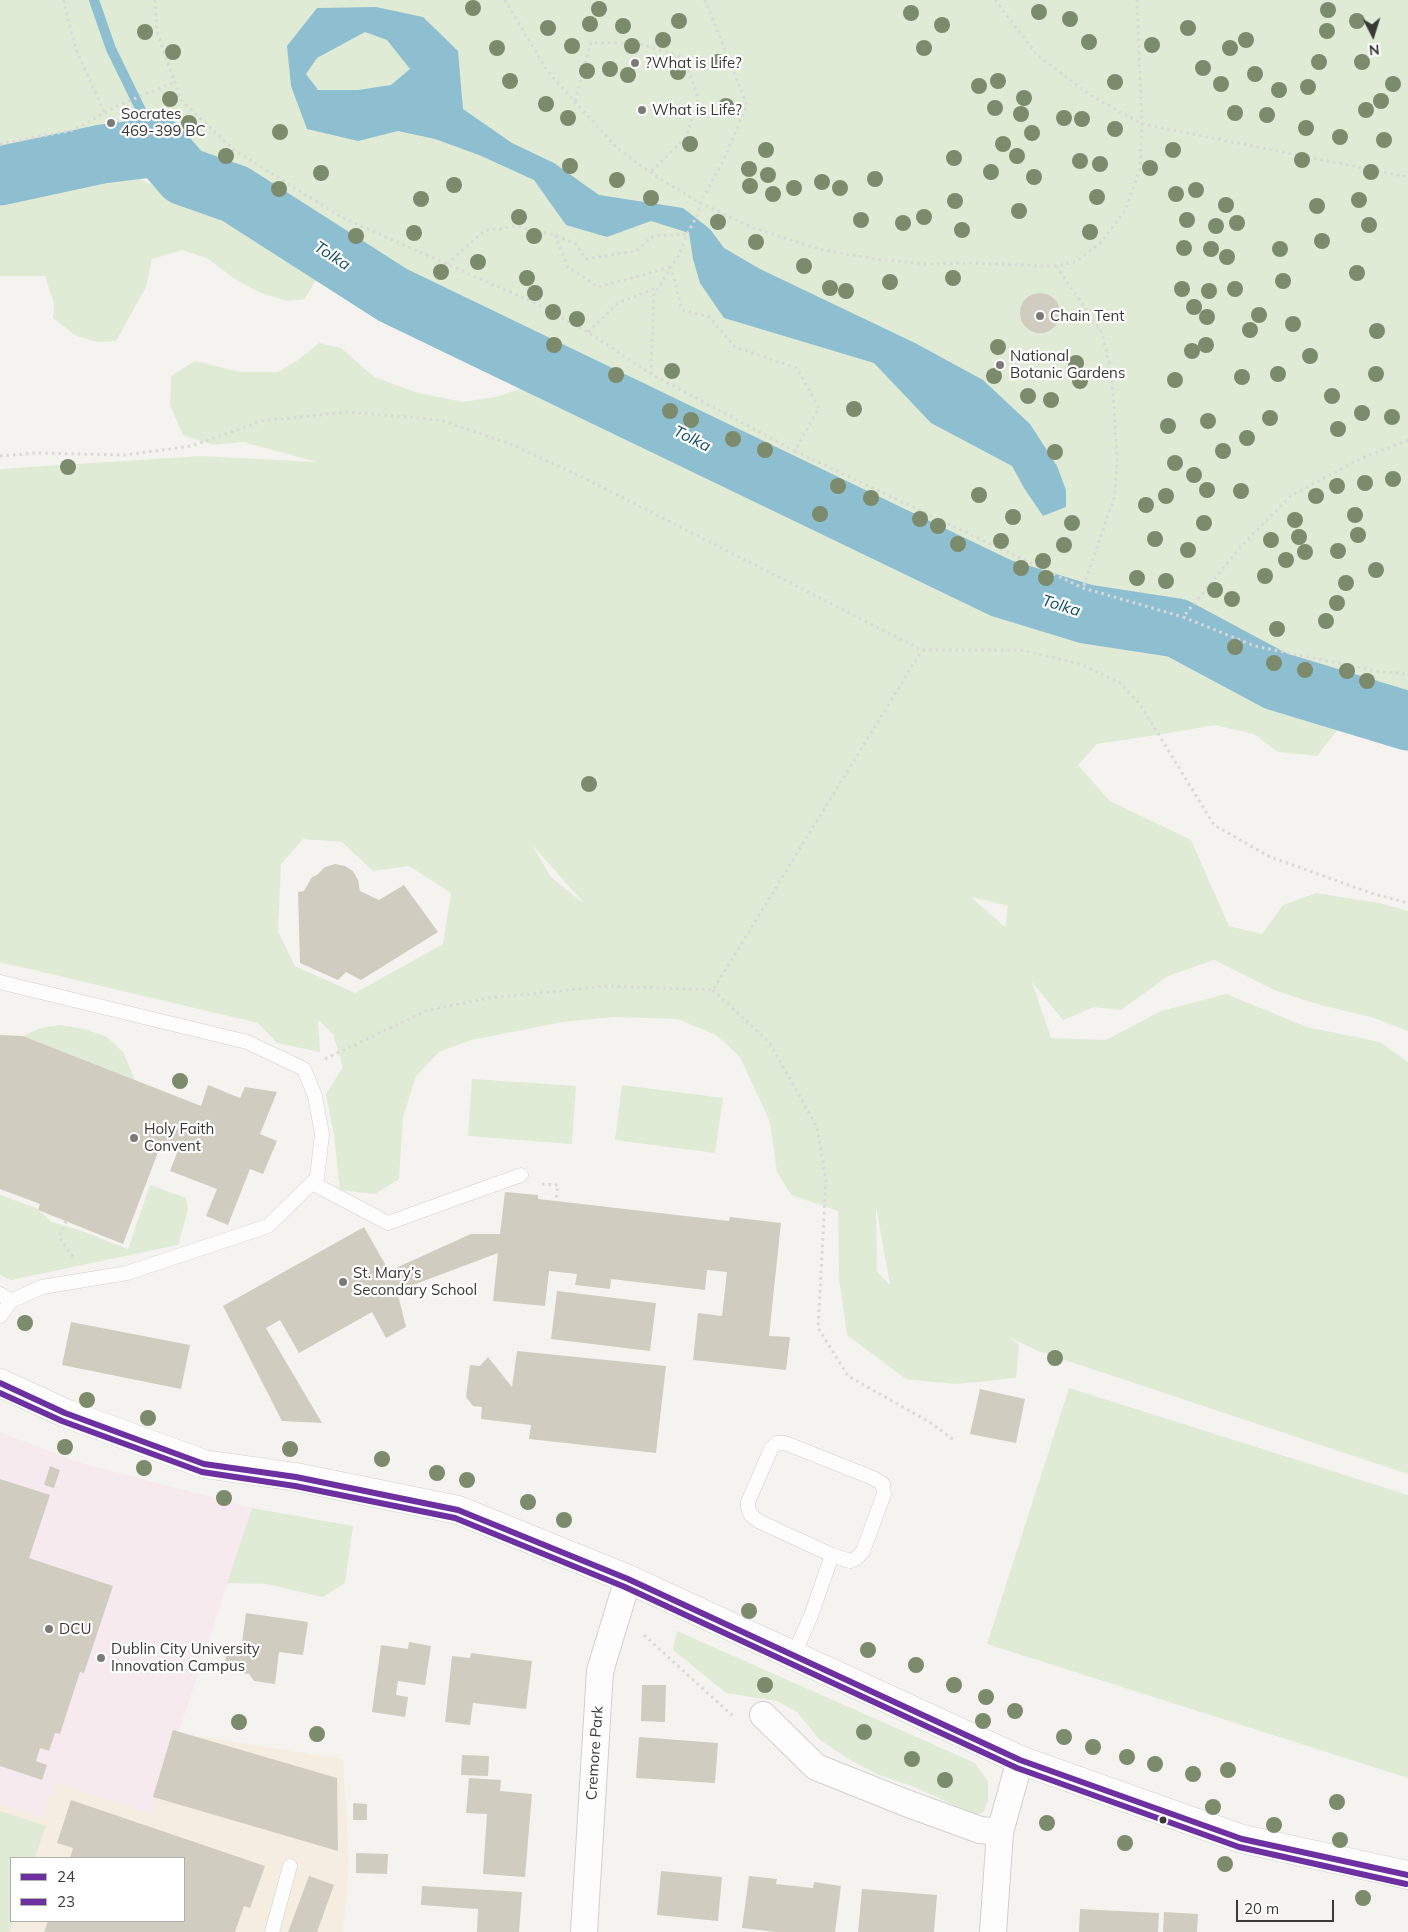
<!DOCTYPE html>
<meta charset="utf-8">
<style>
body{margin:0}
#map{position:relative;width:1408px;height:1932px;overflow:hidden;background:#f4f3ef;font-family:Mulish,sans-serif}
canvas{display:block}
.legend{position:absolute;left:10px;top:1857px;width:175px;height:65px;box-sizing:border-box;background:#fff;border:1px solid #b0b0af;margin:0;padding:6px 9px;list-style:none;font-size:15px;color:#3a3937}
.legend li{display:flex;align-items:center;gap:10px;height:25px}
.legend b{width:25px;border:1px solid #b0b0af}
.north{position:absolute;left:1348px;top:10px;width:50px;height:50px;-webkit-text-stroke:4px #fff;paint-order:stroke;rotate:175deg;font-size:14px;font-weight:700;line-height:20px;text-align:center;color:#3a3937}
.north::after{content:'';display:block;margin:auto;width:18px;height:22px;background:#3a3937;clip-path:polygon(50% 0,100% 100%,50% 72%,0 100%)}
.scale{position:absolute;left:1236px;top:1900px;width:98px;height:22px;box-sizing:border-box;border:2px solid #3a3937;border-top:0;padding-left:6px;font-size:15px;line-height:18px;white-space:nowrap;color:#3a3937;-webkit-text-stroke:4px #fff;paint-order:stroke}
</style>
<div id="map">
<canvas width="1408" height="1932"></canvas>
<ul class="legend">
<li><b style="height:6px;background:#6c30a1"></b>24</li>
<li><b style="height:6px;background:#6c30a1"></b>23</li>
</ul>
<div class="north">N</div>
<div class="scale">20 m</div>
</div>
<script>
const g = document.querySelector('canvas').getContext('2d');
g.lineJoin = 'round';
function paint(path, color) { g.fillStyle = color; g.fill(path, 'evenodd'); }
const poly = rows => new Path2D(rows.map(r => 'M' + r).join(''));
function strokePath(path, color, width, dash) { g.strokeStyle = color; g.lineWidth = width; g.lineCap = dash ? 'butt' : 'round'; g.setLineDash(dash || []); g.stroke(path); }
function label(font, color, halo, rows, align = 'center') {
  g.font = font + ' Mulish,sans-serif'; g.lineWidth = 4.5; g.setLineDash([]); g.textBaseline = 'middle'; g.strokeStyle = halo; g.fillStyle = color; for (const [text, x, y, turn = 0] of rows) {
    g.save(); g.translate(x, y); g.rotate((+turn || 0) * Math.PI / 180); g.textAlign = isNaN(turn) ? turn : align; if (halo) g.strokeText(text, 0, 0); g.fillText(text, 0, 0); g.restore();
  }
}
paint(poly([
 [178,1733,343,1759,349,1861,343,1932,0,1932,0,1804,42,1818,55,1783,152,1813],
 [11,1858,184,1858,184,1921,11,1921]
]), '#f6ede1');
paint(poly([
 [0,1432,74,1461,252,1508,152,1814,56,1783,42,1818,0,1804]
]), '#f7eaef');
paint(poly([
 [0,0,1408,0,1408,698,1320,685,1175,602,1069,592,1010,566,916,551,842,488,779,450,406,280,172,136,0,163],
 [136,177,192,204,318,276,305,299,288,301,263,294,236,280,207,258,182,250,152,259,146,287,116,341,98,342,76,336,53,318,54,304,45,276,0,276,0,202],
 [319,343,341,348,374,377,415,392,463,402,495,397,526,387,937,580,1064,632,1208,664,1285,710,1339,728,1317,756,1278,752,1254,734,1214,725,1170,733,1097,744,1078,765,1110,801,1191,840,1229,926,1262,934,1283,905,1316,893,1379,903,1408,911,1408,1031,1371,1017,1317,1004,1274,990,1214,960,1168,976,1121,1010,1094,1007,1063,1020,1032,982,1051,1038,1106,1040,1161,1011,1226,994,1307,1027,1380,1042,1408,1062,1408,1474,1038,1351,1009,1337,1019,1345,1016,1378,956,1384,906,1379,847,1335,839,1278,838,1211,791,1195,777,1172,770,1122,740,1057,716,1035,678,1019,614,1017,562,1022,471,1040,439,1052,416,1076,403,1117,399,1179,375,1194,340,1190,334,1135,326,1094,343,1067,333,1034,318,1020,320,1052,277,1043,258,1023,0,962,0,469,201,456,317,462,243,442,213,445,183,435,170,405,171,376,195,361,240,372,278,372,298,360],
 [303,839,342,842,373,871,409,866,451,893,443,944,355,993,295,966,278,931,281,864],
 [532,845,583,902,583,903,551,877],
 [971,897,1008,906,1005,927],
 [876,1207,890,1285,877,1272],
 [60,1025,85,1029,107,1037,123,1052,135,1080,23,1036,40,1028],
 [472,1079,576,1086,572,1144,468,1136],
 [622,1085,723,1098,715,1153,615,1140],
 [150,1185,186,1198,188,1210,178,1245,11,1280,0,1275,0,1195,36,1208,52,1222,79,1230,128,1249],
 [1069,1388,1408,1495,1408,1778,987,1644],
 [252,1508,353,1526,345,1583,323,1597,266,1584,227,1583],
 [677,1631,975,1763,988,1781,988,1801,983,1813,972,1815,939,1798,912,1786,879,1775,850,1760,820,1740,797,1712,777,1701,726,1693,673,1650],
 [0,1811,46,1826,35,1858,11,1858,11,1921,14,1921,10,1932,0,1932]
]), '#e0ebd6');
paint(poly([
 [376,7,423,17,458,51,463,109,512,143,554,163,599,195,683,208,710,229,724,248,760,269,915,343,983,380,1030,424,1057,466,1066,490,1066,507,1043,516,1024,488,1012,466,931,423,874,363,724,318,700,283,693,259,689,233,651,221,607,237,566,225,534,180,479,155,435,139,398,131,358,141,307,129,291,86,287,46,317,8],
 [365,32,387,40,410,69,391,85,358,90,318,90,306,74,317,58]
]), '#8ebfd1');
strokePath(poly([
 [94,0,111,49,159,147]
]), '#8ebfd1', 10);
strokePath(poly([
 [0,176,102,154,159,147,184,176,235,194,393,295,1001,588,1086,614,1177,628,1276,681,1408,721]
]), '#8ebfd1', 59);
paint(poly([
 '1020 313a20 20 0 1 1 40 0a20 20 0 1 1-40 0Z',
 [335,864,345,866,353,871,358,880,360,891,379,900,404,885,438,932,361,980,346,972,338,980,300,963,298,892,304,891,312,877,317,875,325,867],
 [0,1035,23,1036,201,1106,208,1085,240,1098,245,1087,277,1092,260,1134,277,1141,263,1174,250,1169,228,1225,206,1216,217,1189,170,1171,177,1153,160,1147,123,1244,38,1210,40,1204,0,1189],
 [505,1192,538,1195,538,1199,556,1201,729,1221,730,1217,781,1223,769,1336,790,1337,786,1370,693,1360,698,1313,722,1316,727,1272,707,1270,705,1290,611,1279,610,1289,575,1285,577,1274,549,1271,545,1306,493,1301,498,1253,397,1291,406,1327,386,1338,372,1312,299,1353,280,1320,266,1328,322,1423,282,1421,223,1306,364,1227,389,1271,471,1234,500,1234],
 [557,1291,656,1303,650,1351,551,1339],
 [71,1322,190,1345,181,1389,62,1365],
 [517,1351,666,1366,656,1453,529,1439,531,1425,481,1419,482,1407,473,1406,466,1397,470,1365,480,1366,488,1357,512,1387],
 [980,1389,1025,1399,1016,1443,970,1434],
 [50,1466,60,1470,54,1488,44,1485],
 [0,1479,50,1495,29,1558,113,1586,84,1673,80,1672,60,1734,55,1733,49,1751,40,1748,36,1761,47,1765,42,1780,0,1766],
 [246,1613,308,1622,303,1655,279,1652,275,1684,254,1681,249,1674,224,1670,227,1647,241,1649],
 [409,1642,431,1646,425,1685,398,1681,396,1695,408,1697,405,1717,372,1712,381,1645,408,1649],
 [471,1653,532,1661,526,1709,473,1703,470,1725,445,1722,452,1656,470,1658],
 [642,1685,666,1685,665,1722,641,1721],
 [173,1730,337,1778,338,1851,153,1797],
 [639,1737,718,1743,715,1783,636,1778],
 [462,1755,489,1756,488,1776,461,1775],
 [469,1778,501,1780,500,1791,532,1794,525,1877,483,1874,487,1814,466,1813],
 [71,1800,265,1866,250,1908,244,1906,235,1932,44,1932,48,1921,184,1921,184,1858,70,1858,73,1848,57,1843],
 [353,1803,367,1804,367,1820,353,1820],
 [356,1853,388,1854,387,1874,356,1873],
 [661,1871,722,1877,718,1921,657,1915],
 [309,1876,334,1885,317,1932,288,1932],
 [749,1876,777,1879,776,1884,813,1888,814,1882,841,1886,835,1932,776,1932,742,1928],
 [422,1886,522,1892,519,1932,477,1932,478,1909,421,1905],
 [862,1889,937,1895,934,1932,858,1932],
 [1080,1909,1159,1913,1158,1932,1079,1932],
 [1164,1912,1198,1914,1197,1932,1163,1932]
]), '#d0cdc0');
const lane = poly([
 [0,982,247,1042,304,1069,315,1096,322,1134,317,1178,268,1226,127,1273,42,1287,11,1301,0,1316],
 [312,1183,388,1223,521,1175],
 [0,1294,11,1301],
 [777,1443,785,1443,873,1478,883,1484,884,1494,863,1551,857,1558,850,1561,832,1555,758,1521,751,1515,748,1508,748,1502,771,1449,777,1443],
 [794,1655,812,1613,832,1555],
 [272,1932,290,1866]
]);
const street = poly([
 [763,1715,816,1767,906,1803,980,1830,1000,1832],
 [584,1932,600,1671,628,1579],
 [993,1932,1000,1832,1020,1760]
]);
const secondary = poly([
 [0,1383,65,1413,204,1464,296,1477,458,1510,628,1579,1020,1760,1242,1839,1408,1875]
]);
strokePath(lane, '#d1d0cd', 15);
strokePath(street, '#d1d0cd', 28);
strokePath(secondary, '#d1d0cd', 29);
strokePath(poly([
 [63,0,76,50,105,114],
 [155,0,157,32,181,100,234,150,341,217,537,304,588,332,651,374,795,451,819,408,797,368,735,347,709,317,682,310,671,267,678,257,687,234,698,214,700,203,723,161,747,105,706,2,704,0],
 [505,0,548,72,617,148,654,175,700,203,751,227,818,249,875,259,926,264,971,263,1044,266,1056,266,1077,261,1100,243,1125,211,1140,169,1142,124,1137,0],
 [995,0,1037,55,1090,95,1142,124,1408,177],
 [575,101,591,42,640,44,685,58,698,99,686,137,651,172],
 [0,144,74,130,117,106,175,82],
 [555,235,568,267,598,287,671,267],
 [447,264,484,231,516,226,555,235,576,244,586,259,636,251,653,236,687,234],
 [1056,266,1102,333,1111,371,1114,405,1117,457,1115,495,1083,588],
 [588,332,618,303,656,288],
 [651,374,654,294,671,268],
 [1408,440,1362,458,1292,495,1243,544,1183,617,1255,646,1376,671,1408,674],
 [795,451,1083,588,1183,617],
 [0,456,36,453,126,455,191,446,262,421,348,412,440,420,508,443,580,476,922,650,1021,650,1080,664,1119,682,1140,704,1214,825,1270,857,1371,893,1408,903],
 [713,990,769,1042,817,1127,826,1181,818,1328,848,1376,931,1423,955,1441],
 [325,1059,428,1010,489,998,608,986,713,990,922,650],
 [542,1184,558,1185,556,1201],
 [66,1221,59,1237,74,1258],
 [644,1635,734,1717]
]), '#d9d9d8', 3, [2.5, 4]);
strokePath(lane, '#fdfdfd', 14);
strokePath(street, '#fdfdfd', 26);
strokePath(secondary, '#fdfdfd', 28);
strokePath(poly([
 [0,1383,65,1413,204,1464,296,1477,458,1510,628,1579,1020,1760,1242,1839,1408,1875]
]), '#6c30a1', 6);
strokePath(poly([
 [0,1393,62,1421,202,1472,295,1486,455,1518,625,1587,1017,1768,1239,1847,1406,1884]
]), '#6c30a1', 6);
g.fillStyle = '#7c8b6c';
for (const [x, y] of [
 [473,8],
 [599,9],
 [1328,10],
 [1039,12],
 [911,13],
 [1070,19],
 [679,21],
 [1357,21],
 [590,24],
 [942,25],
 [623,26],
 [548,28],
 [1188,28],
 [1327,31],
 [145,32],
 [663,40],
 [1246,40],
 [1089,42],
 [1152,45],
 [572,46],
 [632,46],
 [497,48],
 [924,48],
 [1230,48],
 [173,52],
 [718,62],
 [1319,62],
 [1362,62],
 [1203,68],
 [610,69],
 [587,71],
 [678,72],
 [1255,74],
 [628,75],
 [510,81],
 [998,81],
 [1115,82],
 [1221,84],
 [1393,84],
 [979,86],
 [1308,87],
 [1279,90],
 [1024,98],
 [170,99],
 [1381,101],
 [546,104],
 [726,106],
 [995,108],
 [1366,110],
 [1235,113],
 [1021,114],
 [1267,115],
 [568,118],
 [1064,118],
 [1082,119],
 [189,123],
 [1306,128],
 [1115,129],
 [280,132],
 [1032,133],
 [1340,137],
 [1384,140],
 [690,144],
 [1003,144],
 [766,150],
 [1173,150],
 [226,156],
 [1017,156],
 [954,158],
 [1302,160],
 [1080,161],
 [1100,164],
 [570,166],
 [1150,168],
 [749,169],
 [991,172],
 [1371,172],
 [321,173],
 [768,175],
 [1034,177],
 [875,179],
 [617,180],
 [822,182],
 [454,185],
 [750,186],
 [794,188],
 [840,188],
 [279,189],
 [1196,190],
 [773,194],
 [1176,194],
 [1097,197],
 [651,198],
 [421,199],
 [1359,200],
 [955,201],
 [1226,205],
 [1317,206],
 [1019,211],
 [519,217],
 [924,217],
 [861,220],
 [1187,220],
 [718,222],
 [903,223],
 [1237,223],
 [1369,225],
 [1216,226],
 [962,230],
 [1090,232],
 [414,233],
 [356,236],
 [534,236],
 [1322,241],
 [756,242],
 [1184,248],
 [1211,249],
 [1280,249],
 [1227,257],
 [478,262],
 [804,266],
 [441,272],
 [1357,273],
 [527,278],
 [953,278],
 [1283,281],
 [890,282],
 [830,288],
 [1182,289],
 [1235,289],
 [846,291],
 [1209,291],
 [535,293],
 [1194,307],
 [553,312],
 [1259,315],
 [1207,317],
 [577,319],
 [1293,324],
 [1250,330],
 [1377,331],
 [554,345],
 [1206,345],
 [998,347],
 [1192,351],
 [1310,356],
 [1076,363],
 [672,371],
 [1278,374],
 [1376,374],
 [616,375],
 [994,376],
 [1242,377],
 [1175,380],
 [1080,381],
 [1028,396],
 [1332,396],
 [1051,400],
 [854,409],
 [670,411],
 [1362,413],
 [1392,417],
 [1270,418],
 [691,420],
 [1208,421],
 [1168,426],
 [1338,429],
 [1247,438],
 [733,439],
 [765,450],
 [1223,451],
 [1055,452],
 [1175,463],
 [68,467],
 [1194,475],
 [1393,479],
 [1365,483],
 [838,486],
 [1337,486],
 [1207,490],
 [1241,491],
 [979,495],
 [1166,496],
 [1316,496],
 [871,498],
 [1146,505],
 [820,514],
 [1355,515],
 [1013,517],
 [920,519],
 [1295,520],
 [1072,523],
 [1204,523],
 [938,526],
 [1358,535],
 [1299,537],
 [1155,539],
 [1271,540],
 [1001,541],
 [958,544],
 [1064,545],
 [1188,550],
 [1338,551],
 [1305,552],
 [1286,560],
 [1043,561],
 [1021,568],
 [1376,570],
 [1265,576],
 [1046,578],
 [1137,578],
 [1166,581],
 [1346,583],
 [1215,590],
 [1232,599],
 [1337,603],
 [1326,621],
 [1277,629],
 [1235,647],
 [1274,663],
 [1305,670],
 [1347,671],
 [1367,681],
 [589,784],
 [180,1081],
 [25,1323],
 [1055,1358],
 [87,1400],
 [148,1418],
 [65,1447],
 [290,1449],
 [382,1459],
 [144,1468],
 [437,1473],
 [467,1480],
 [224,1498],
 [528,1502],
 [564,1520],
 [749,1611],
 [868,1650],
 [916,1665],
 [765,1685],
 [954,1685],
 [986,1697],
 [1015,1711],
 [983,1721],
 [239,1722],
 [864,1732],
 [317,1734],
 [1064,1737],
 [1093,1747],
 [1127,1757],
 [912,1759],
 [1155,1764],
 [1228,1770],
 [1193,1774],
 [945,1780],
 [1337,1802],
 [1213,1807],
 [1047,1823],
 [1274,1825],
 [1340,1840],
 [1125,1843],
 [1225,1864],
 [1363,1898]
]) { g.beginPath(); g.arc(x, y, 8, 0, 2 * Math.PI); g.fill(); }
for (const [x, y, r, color] of [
 [635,63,5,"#7b7a77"],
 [642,110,5,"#7b7a77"],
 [111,123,5,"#7b7a77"],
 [1040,316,5,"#7b7a77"],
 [1000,365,5,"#7b7a77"],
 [134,1138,5,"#7b7a77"],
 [343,1282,5,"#7b7a77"],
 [49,1629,5,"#7b7a77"],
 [101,1658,5,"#7b7a77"],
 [1163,1820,4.5,"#3a3937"]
]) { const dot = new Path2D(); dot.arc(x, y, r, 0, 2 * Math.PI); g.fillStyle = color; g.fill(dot); strokePath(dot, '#fff', 2); }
label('15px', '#3a3937', '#fff', [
 ["?What is Life?",645,63],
 ["What is Life?",652,110],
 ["Socrates",121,114],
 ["469-399 BC",121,131],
 ["Chain Tent",1050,316],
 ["National",1010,356],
 ["Botanic Gardens",1010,373],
 ["Holy Faith",144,1129],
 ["Convent",144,1146],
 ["St. Mary’s",353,1273],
 ["Secondary School",353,1290],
 ["DCU",59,1629],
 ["Dublin City University",111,1649],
 ["Innovation Campus",111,1666]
], 'left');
label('15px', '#3a3937', '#fff', [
 ["Cremore Park",595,1753,-86]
]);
label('italic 16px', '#134d61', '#fff', [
 ["Tolka",332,256,33],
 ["Tolka",692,439,26],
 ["Tolka",1061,606,17]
]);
</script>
